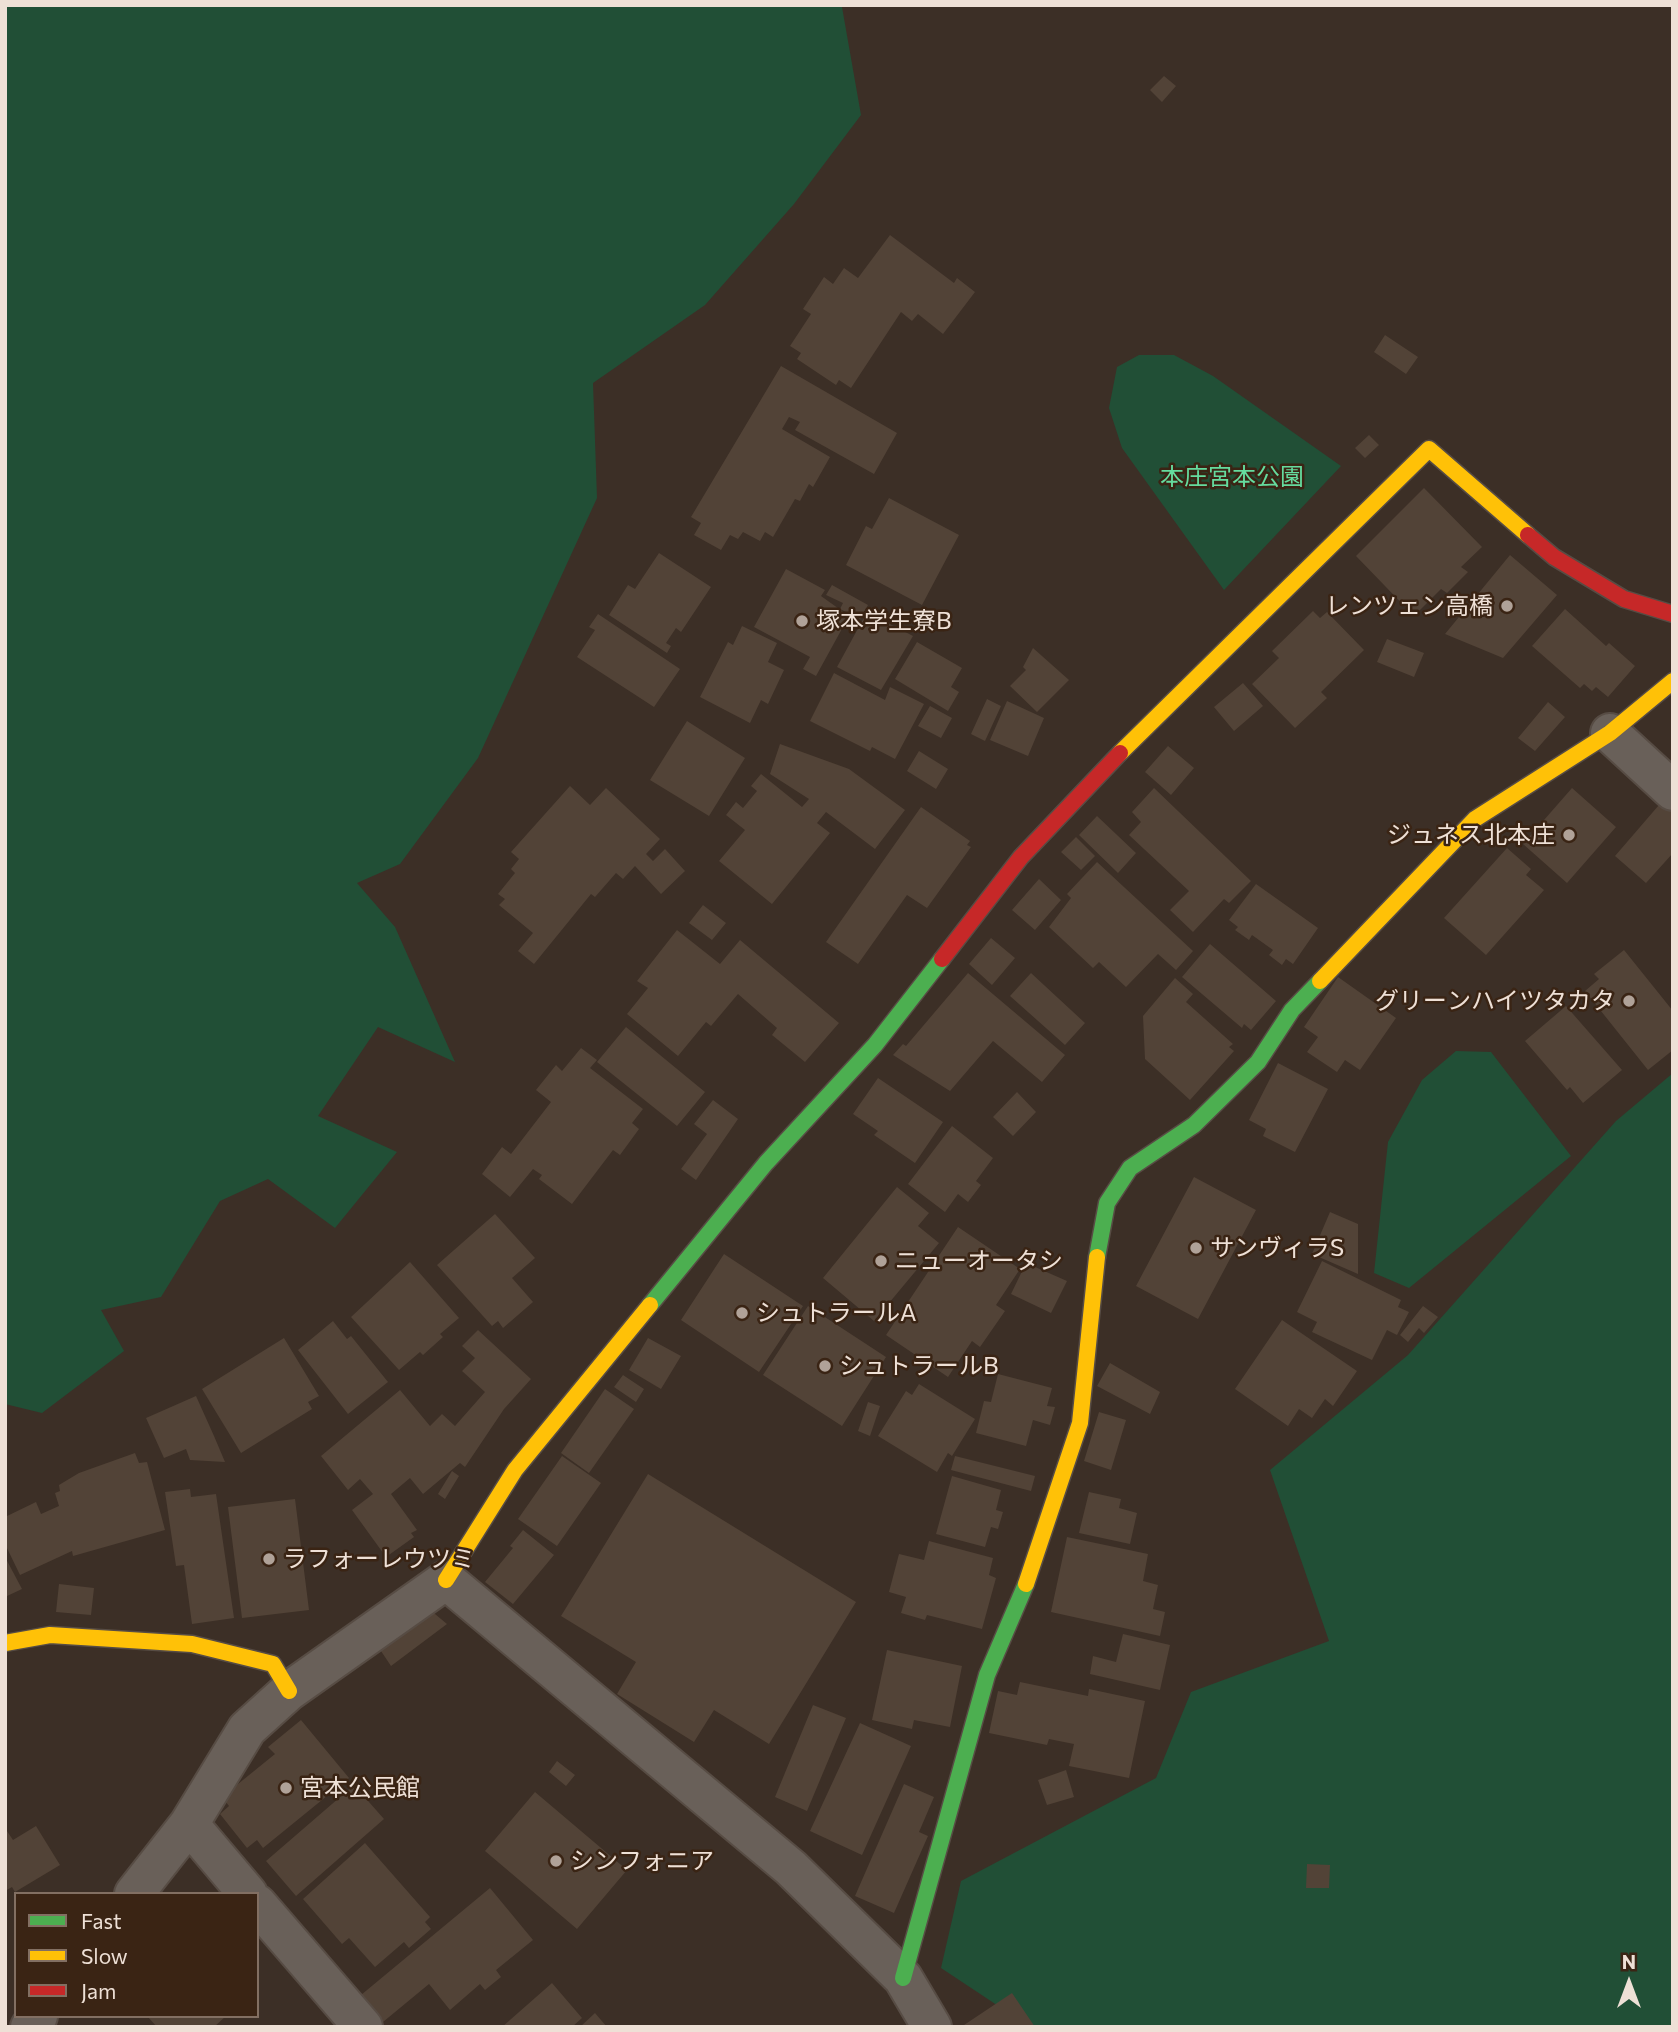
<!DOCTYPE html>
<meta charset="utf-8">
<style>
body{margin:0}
#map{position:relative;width:1678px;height:2032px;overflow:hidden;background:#3c2f26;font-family:Commissioner,sans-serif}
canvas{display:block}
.frame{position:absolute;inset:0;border:7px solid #eee0d6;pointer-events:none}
.legend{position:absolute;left:14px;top:1892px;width:245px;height:126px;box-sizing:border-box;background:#3a2414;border:2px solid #826f62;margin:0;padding:9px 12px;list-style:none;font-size:21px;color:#eee0d6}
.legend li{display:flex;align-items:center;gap:14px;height:35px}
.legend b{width:35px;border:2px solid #826f62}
.north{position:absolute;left:1594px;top:1948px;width:70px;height:70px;-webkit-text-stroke:5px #3a2414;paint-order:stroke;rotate:0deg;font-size:19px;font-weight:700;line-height:28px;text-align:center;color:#eee0d6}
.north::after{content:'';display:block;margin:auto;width:24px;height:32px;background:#eee0d6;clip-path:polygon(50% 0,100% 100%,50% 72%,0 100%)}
</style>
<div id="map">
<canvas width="1678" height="2032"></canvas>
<div class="frame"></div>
<ul class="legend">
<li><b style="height:9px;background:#4caf50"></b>Fast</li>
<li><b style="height:9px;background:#ffc107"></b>Slow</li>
<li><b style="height:9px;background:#c62828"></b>Jam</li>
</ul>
<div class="north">N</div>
</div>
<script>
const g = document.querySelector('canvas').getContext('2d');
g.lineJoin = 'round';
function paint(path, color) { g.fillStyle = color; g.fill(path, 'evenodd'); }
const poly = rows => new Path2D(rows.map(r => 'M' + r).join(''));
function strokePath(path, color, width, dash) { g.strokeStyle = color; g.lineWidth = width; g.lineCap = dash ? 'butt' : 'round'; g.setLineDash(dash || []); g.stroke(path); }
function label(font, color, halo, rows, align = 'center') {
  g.font = font + ' Commissioner,"Noto Sans JP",sans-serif'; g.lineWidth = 5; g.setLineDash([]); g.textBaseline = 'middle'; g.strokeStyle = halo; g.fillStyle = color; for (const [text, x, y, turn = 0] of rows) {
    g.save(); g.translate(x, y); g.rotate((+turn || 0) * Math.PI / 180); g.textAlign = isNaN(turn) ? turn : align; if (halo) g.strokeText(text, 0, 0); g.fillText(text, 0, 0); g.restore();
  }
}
paint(poly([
 [5,5,838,5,842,7,861,115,794,204,705,305,593,383,597,498,478,758,400,864,357,883,395,927,455,1062,378,1027,318,1116,397,1152,335,1228,268,1179,220,1201,161,1297,101,1310,124,1351,42,1413,5,1404],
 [1139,355,1174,355,1213,376,1341,466,1224,590,1122,448,1109,408,1117,367],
 [1456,1051,1491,1052,1571,1156,1409,1288,1374,1273,1388,1142,1422,1080],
 [1673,1073,1673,2027,1030,2027,941,1968,961,1881,1156,1778,1191,1692,1329,1641,1270,1470,1408,1355,1616,1121]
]), '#214f36');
paint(poly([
 [1164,76,1176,86,1162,102,1150,90],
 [890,235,954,283,957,278,975,292,943,334,918,314,912,321,901,312,851,388,839,380,836,385,797,359,801,353,790,346,811,314,803,309,824,277,833,284,844,268,858,278],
 [1385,335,1418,357,1406,374,1374,352],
 [781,366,897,433,874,474,795,430,800,422,789,417,782,429,830,457,813,487,809,484,800,501,795,499,773,537,765,532,760,541,743,532,738,539,730,535,721,550,694,535,701,523,691,517],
 [1369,435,1379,445,1365,458,1355,448],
 [1424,488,1482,547,1461,567,1468,572,1447,593,1441,589,1414,616,1356,556],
 [889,498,959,535,922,605,846,565,866,526,872,529],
 [659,553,711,587,681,632,676,628,666,643,671,646,667,653,609,615,628,585,635,589],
 [1510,555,1557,595,1503,658,1445,634],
 [786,569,825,590,821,596,849,616,816,676,803,669,810,657,754,627],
 [832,585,868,605,860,619,840,609,843,603,826,595],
 [1565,609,1606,646,1609,643,1635,666,1608,697,1596,687,1592,691,1584,684,1580,688,1532,646],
 [1313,611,1320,618,1327,612,1364,650,1321,692,1327,698,1295,728,1252,684,1279,658,1272,651],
 [867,612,913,636,881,690,837,667],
 [598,614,680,669,654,707,577,657,595,630,589,627],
 [742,626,777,643,768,662,784,670,768,704,761,700,750,723,700,697,728,642,733,645],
 [1387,639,1424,653,1414,677,1377,662],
 [917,642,962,668,951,687,959,692,948,711,895,679],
 [1033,648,1069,680,1037,712,1010,686,1026,670,1023,667],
 [834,673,885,700,890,687,924,704,895,759,872,747,870,751,810,721],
 [1243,683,1263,706,1234,731,1214,707],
 [987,699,1001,706,985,741,971,734],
 [1007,701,1044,718,1028,756,990,740],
 [1548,702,1565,717,1535,751,1518,738],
 [930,706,952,718,941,738,918,726],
 [687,721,745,758,709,816,650,780],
 [780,744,849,769,905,810,875,849,826,812,817,823,830,833,772,904,719,861,745,830,726,815,736,802,743,808,757,791,751,786,761,774,802,807,809,799,770,774],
 [1168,746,1194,768,1171,795,1145,772],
 [919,751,948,769,936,789,907,771],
 [570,786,590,805,606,788,660,839,646,854,653,861,665,849,685,871,661,894,635,866,623,879,616,873,595,897,591,894,534,964,518,951,533,933,499,905,505,899,498,894,515,873,511,869,519,859,511,852],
 [1154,788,1251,881,1229,903,1224,899,1193,932,1170,910,1189,891,1129,835,1141,822,1132,812],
 [1572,788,1616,827,1567,883,1523,844],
 [1665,798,1673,804,1673,853,1646,883,1615,856],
 [921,807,970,841,967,845,971,847,927,908,907,895,858,964,826,942],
 [1097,816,1136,853,1118,873,1079,835],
 [1076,837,1095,856,1081,870,1061,852],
 [1507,848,1531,869,1526,875,1544,890,1486,955,1444,918],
 [1097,862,1193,951,1176,970,1158,954,1126,987,1099,962,1093,968,1049,927,1071,898,1067,894],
 [1039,879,1061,900,1035,930,1012,910],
 [1256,884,1318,928,1293,964,1286,959,1282,965,1269,955,1273,950,1252,935,1249,940,1235,930,1238,927,1229,920],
 [703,905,726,923,712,940,689,923],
 [677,930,720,964,740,940,839,1023,805,1062,772,1035,777,1028,738,994,711,1026,706,1022,678,1056,627,1014,648,988,637,981],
 [991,938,1015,958,992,985,969,964],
 [1210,944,1276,1001,1251,1030,1244,1024,1242,1028,1182,977],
 [1624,950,1673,1011,1673,1050,1648,1070,1585,991,1599,979,1594,974],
 [968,973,1065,1055,1042,1082,993,1041,950,1091,893,1055,903,1044,906,1046],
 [1031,973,1085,1023,1065,1045,1010,996],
 [1338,977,1396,1018,1360,1070,1345,1060,1337,1072,1307,1052,1318,1037,1304,1027],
 [1175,978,1193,994,1186,1002,1233,1044,1229,1047,1234,1051,1190,1100,1145,1059,1143,1016],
 [1566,1006,1622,1070,1583,1103,1570,1087,1567,1090,1525,1041],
 [626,1027,705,1092,677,1126,597,1062],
 [581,1048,597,1060,590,1068,643,1109,632,1123,639,1129,620,1155,613,1150,572,1204,539,1179,542,1175,533,1169,510,1197,482,1174,502,1147,511,1154,551,1102,536,1090,556,1065,562,1071],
 [1278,1063,1328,1089,1295,1152,1263,1136,1266,1129,1249,1120],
 [878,1078,943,1122,915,1163,874,1135,878,1131,853,1114],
 [1017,1092,1036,1112,1013,1136,993,1117],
 [713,1100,738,1119,696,1180,681,1169,707,1134,694,1124],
 [952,1126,993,1158,976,1181,981,1185,968,1202,958,1194,945,1212,908,1184],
 [1194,1177,1256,1210,1198,1319,1136,1286],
 [897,1187,929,1213,918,1226,939,1243,874,1321,823,1278],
 [1330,1212,1358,1224,1358,1274,1312,1254],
 [495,1214,535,1258,512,1278,533,1302,503,1328,498,1321,492,1326,437,1265],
 [958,1227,1020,1269,996,1305,1005,1311,980,1347,972,1341,948,1377,886,1335],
 [724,1254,803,1306,759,1372,681,1320],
 [1322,1261,1401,1300,1398,1307,1409,1312,1397,1335,1387,1330,1372,1360,1312,1332,1317,1322,1297,1312],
 [410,1262,459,1318,440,1334,443,1337,423,1355,420,1352,399,1370,351,1317],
 [1026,1263,1067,1281,1051,1313,1011,1294],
 [808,1306,886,1357,842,1426,763,1375],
 [1423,1306,1438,1317,1424,1333,1419,1328,1408,1342,1400,1335],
 [1282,1320,1357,1371,1333,1406,1325,1399,1312,1418,1299,1409,1288,1426,1235,1389],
 [333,1321,347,1339,351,1336,388,1382,348,1414,298,1350],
 [478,1330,531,1379,504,1409,465,1467,460,1463,423,1494,410,1478,391,1494,417,1530,411,1533,414,1537,386,1557,352,1510,373,1494,360,1479,348,1490,321,1456,400,1390,430,1426,442,1414,455,1426,485,1392,462,1371,475,1358,462,1346],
 [284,1338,319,1396,308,1402,312,1409,241,1453,202,1389],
 [648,1338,681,1356,661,1389,629,1370],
 [1110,1363,1160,1392,1150,1414,1097,1386],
 [998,1374,1052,1388,1047,1406,1055,1407,1050,1425,1033,1420,1026,1446,976,1433,984,1401,991,1402],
 [623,1375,644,1389,636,1402,614,1387],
 [919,1384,975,1419,952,1456,948,1453,937,1472,878,1436,906,1391,912,1395],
 [605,1389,634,1409,589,1473,561,1453],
 [196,1396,214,1436,225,1462,190,1460,186,1449,164,1458,146,1418],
 [868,1402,880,1406,870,1436,858,1431],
 [1099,1412,1126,1420,1111,1470,1084,1461],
 [135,1453,139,1463,147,1462,165,1530,73,1556,72,1551,20,1575,5,1544,5,1517,36,1502,41,1514,59,1506,55,1493,60,1491,59,1485,79,1473],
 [562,1456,601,1483,557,1546,518,1519],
 [955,1456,1035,1476,1031,1491,951,1470],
 [452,1471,459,1476,445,1499,438,1494],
 [648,1474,856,1602,769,1744,714,1710,694,1742,617,1694,636,1662,561,1616],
 [952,1476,1001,1490,996,1510,1003,1512,998,1529,991,1527,985,1547,936,1534],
 [190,1489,191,1497,216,1494,234,1618,192,1624,184,1565,176,1566,165,1492],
 [1089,1492,1121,1499,1119,1508,1137,1513,1130,1544,1079,1533],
 [295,1499,309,1610,242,1618,228,1507],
 [523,1530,554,1555,513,1604,485,1582,513,1548,510,1546],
 [1067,1537,1148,1554,1143,1581,1158,1585,1153,1609,1165,1612,1160,1636,1051,1612],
 [929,1541,993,1558,989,1575,996,1578,982,1629,927,1615,925,1620,901,1613,906,1597,889,1592,899,1554,924,1560],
 [5,1557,22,1589,5,1597],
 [59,1584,94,1588,91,1615,56,1612],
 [429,1609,447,1624,391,1666,375,1642],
 [1123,1634,1170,1645,1160,1690,1090,1674,1093,1656,1116,1662],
 [887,1650,962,1666,950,1727,914,1720,912,1729,872,1720],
 [1020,1682,1088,1696,1089,1689,1145,1701,1129,1778,1069,1766,1074,1744,1049,1739,1047,1745,989,1733,998,1691,1017,1695],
 [813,1705,846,1718,807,1811,775,1797],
 [301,1720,349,1778,263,1848,257,1840,247,1848,220,1814,229,1806,222,1797,275,1754,268,1747],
 [860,1723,911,1746,862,1855,810,1831],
 [557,1761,575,1775,566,1786,549,1772],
 [1066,1770,1074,1797,1047,1805,1038,1780],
 [904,1784,934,1797,919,1832,928,1836,894,1913,855,1896],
 [354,1785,384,1819,296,1896,266,1861],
 [535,1792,627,1870,577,1929,485,1851],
 [36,1826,60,1865,15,1892,12,1887,5,1891,5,1828,13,1840],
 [365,1843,430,1917,425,1922,431,1929,409,1948,404,1942,375,1967,349,1938,342,1944,303,1899],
 [1307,1864,1330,1865,1329,1888,1306,1888],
 [490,1888,533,1940,496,1970,501,1977,485,1990,480,1984,450,2010,429,1984,383,2022,361,1995],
 [552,1983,582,2018,572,2027,502,2027],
 [1012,1993,1035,2027,961,2027],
 [595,2013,607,2027,580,2027],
 [147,2016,226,2016,214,2027,157,2027]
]), '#524337');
const street = poly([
 [1610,733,1673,791],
 [189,1824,248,1894],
 [134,1894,189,1824,247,1729,289,1691,446,1580,791,1868,903,1978,932,2027],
 [257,1904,363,2027],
 [30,2027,38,2016]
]);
const fast = poly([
 [1097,1257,1107,1203,1130,1168,1194,1125,1258,1062,1292,1010,1320,981],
 [650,1305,766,1163,875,1045,942,959],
 [903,1978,987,1675,1026,1584]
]);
const slow = poly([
 [1120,753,1429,449,1528,535],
 [1320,981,1475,819,1610,733,1673,681],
 [446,1580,515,1470,650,1305],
 [1026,1584,1080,1423,1097,1257],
 [5,1643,50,1635,192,1644,273,1664,289,1691]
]);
const jam = poly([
 [1528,535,1554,557,1624,599,1673,614],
 [942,959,1021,857,1120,753]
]);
strokePath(street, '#574c44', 42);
strokePath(fast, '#574c44', 19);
strokePath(slow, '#574c44', 19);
strokePath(jam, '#574c44', 19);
strokePath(street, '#696059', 38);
strokePath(fast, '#4caf50', 16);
strokePath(slow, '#ffc107', 16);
strokePath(jam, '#c62828', 16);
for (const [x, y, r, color] of [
 [1507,606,7,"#b0a298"],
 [802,621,7,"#b0a298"],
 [1569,835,7,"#b0a298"],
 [1629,1001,7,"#b0a298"],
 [1196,1248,7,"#b0a298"],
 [881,1261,7,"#b0a298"],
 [742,1313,7,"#b0a298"],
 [825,1366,7,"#b0a298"],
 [269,1559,7,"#b0a298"],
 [286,1788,7,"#b0a298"],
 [556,1861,7,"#b0a298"]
]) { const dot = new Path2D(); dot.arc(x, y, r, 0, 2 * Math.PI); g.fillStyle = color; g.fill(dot); strokePath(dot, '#3a2414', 2.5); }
label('24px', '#65db9e', '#3a2414', [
 ["本庄宮本公園",1232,477]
]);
label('24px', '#eee0d6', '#3a2414', [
 ["レンツェン高橋",1493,606,"right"],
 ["塚本学生寮B",816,621],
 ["ジュネス北本庄",1555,835,"right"],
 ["グリーンハイツタカタ",1615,1001,"right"],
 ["サンヴィラS",1210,1248],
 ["ニューオータシ",895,1261],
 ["シュトラールA",756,1313],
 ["シュトラールB",839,1366],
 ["ラフォーレウツミ",283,1559],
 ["宮本公民館",300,1788],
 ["シンフォニア",570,1861]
], 'left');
</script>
